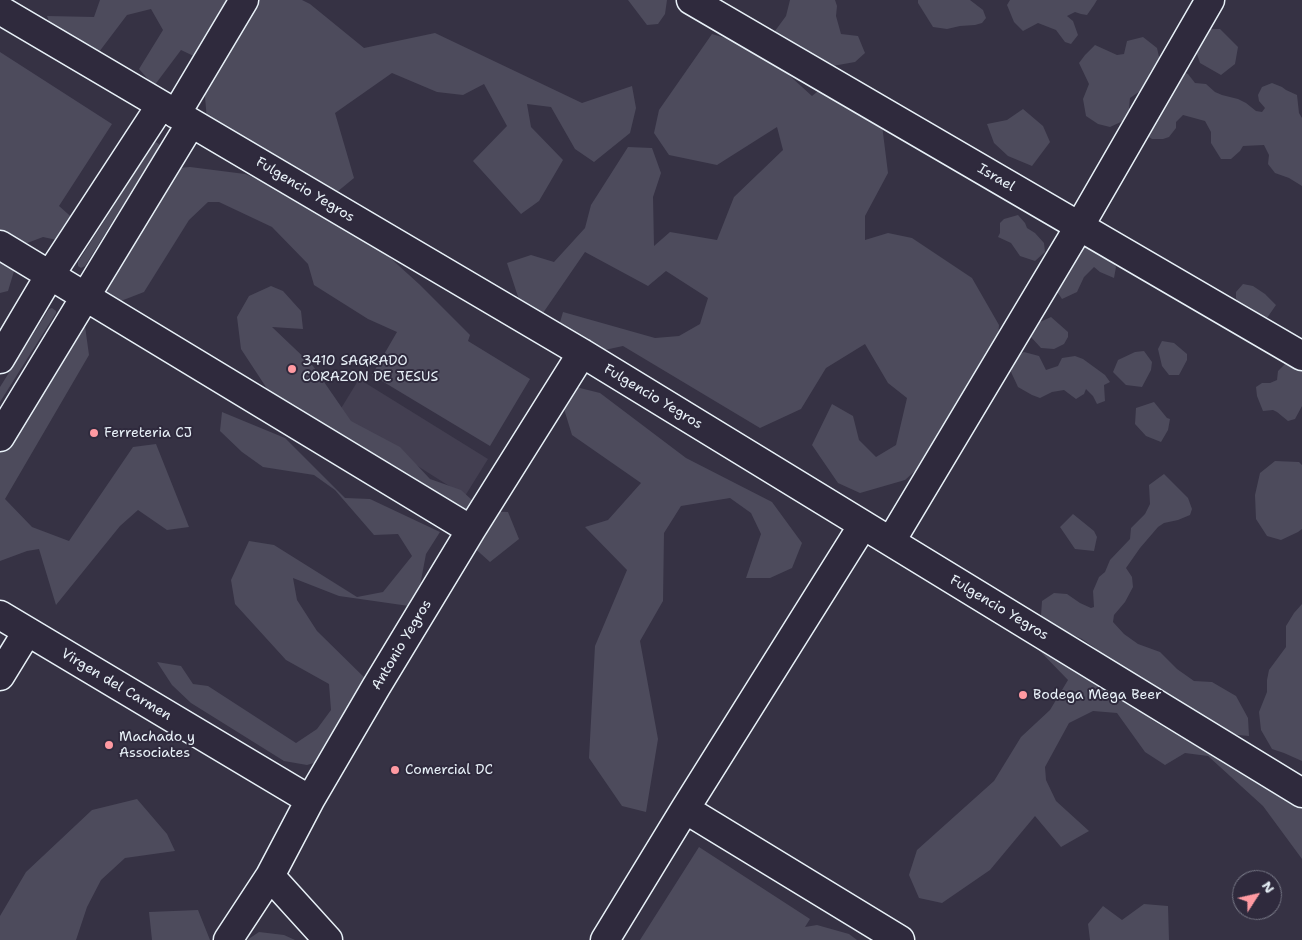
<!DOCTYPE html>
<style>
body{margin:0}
#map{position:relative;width:1302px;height:940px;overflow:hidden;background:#363244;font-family:"Shantell Sans",sans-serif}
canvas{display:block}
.north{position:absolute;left:1232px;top:870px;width:50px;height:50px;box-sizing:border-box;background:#2f2a3d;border:1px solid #797a88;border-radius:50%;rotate:55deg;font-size:14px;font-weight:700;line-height:20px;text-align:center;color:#e8f1f8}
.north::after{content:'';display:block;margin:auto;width:18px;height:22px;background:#ff9aa2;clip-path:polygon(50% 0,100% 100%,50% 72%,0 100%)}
</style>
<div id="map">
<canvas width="1302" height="940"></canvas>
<div class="north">N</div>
</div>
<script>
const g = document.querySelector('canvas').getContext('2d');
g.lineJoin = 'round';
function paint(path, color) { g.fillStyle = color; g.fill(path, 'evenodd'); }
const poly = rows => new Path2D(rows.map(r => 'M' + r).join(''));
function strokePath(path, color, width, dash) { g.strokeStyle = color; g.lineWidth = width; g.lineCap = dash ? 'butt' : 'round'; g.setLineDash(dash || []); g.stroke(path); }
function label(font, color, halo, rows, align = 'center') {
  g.font = font + ' "Shantell Sans",sans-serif'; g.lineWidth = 4; g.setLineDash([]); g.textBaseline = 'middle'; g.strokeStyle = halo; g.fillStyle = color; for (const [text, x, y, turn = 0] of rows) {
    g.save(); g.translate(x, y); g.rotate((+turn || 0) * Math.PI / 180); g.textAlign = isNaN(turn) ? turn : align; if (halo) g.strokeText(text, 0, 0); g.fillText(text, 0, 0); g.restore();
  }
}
paint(poly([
 [359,379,488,459,465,496,337,415]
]), '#433f51');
paint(poly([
 [100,0,302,0,310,4,364,48,435,33,582,103,632,86,636,108,630,133,594,162,575,149,551,107,527,104,531,127,563,160,539,201,521,214,473,161,507,126,484,84,463,95,437,92,392,73,335,113,354,178,337,192,242,169,208,133,202,60,181,50,154,86,139,69,163,30,151,9,127,15,99,52,55,38,47,16,94,17],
 [628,0,667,0,665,14,658,24,647,25],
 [790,0,835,0,837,6,836,16,841,34,858,36,865,53,855,62,827,67,784,42,775,31,786,16],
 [918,0,970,0,983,10,986,18,982,23,975,25,960,26,947,29,933,27,918,3],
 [1010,0,1097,0,1094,5,1087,15,1081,14,1075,12,1067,16,1073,21,1078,35,1071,44,1065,42,1056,30,1038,23,1023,31,1014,22,1007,5],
 [1206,29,1220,29,1238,47,1235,64,1221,75,1200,63,1195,48],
 [712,34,759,48,812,96,829,82,882,125,888,173,865,216,865,240,888,233,912,238,972,278,999,325,993,401,905,480,860,493,838,483,812,445,832,404,853,416,859,440,876,457,896,445,907,398,888,383,865,344,826,368,801,409,760,428,623,346,600,351,556,336,563,312,655,338,679,336,700,324,708,298,666,271,648,286,585,252,543,313,521,306,507,263,531,255,554,262,585,228,591,205,628,147,652,148,661,173,653,197,654,246,670,232,717,240,734,197,783,150,777,127,717,165,669,155,654,133,659,110],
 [1143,37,1157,48,1160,61,1150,72,1146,87,1130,98,1129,108,1131,115,1123,121,1110,127,1098,124,1086,116,1083,99,1089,84,1079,63,1085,55,1095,45,1117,55,1124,54,1127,41],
 [0,52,112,124,59,206,76,221,66,242,43,237,22,245,8,291,0,293],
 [1182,72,1188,74,1195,83,1206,84,1215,92,1222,95,1238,99,1246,103,1256,111,1262,112,1265,108,1259,101,1258,95,1262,87,1272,83,1282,87,1286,90,1297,95,1299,113,1302,118,1302,186,1289,178,1275,173,1268,164,1269,155,1264,145,1243,146,1240,151,1231,159,1221,159,1211,143,1211,132,1205,121,1183,115,1176,122,1176,128,1169,137,1163,139,1152,139,1146,135],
 [1023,109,1043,126,1050,142,1032,166,1008,156,994,143,987,124,1007,120],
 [156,142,160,145,159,147,85,266,81,268,78,266,78,262,154,143],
 [190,167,245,174,296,195,366,236,419,284,470,335,468,341,530,379,490,446,372,375,397,332,368,319,314,285,308,264,272,227,219,202,208,202,189,220,144,292,108,306,97,286,178,168],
 [1018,215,1025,223,1027,228,1035,233,1044,243,1045,252,1035,261,1020,256,1011,243,998,237,1000,233,1000,223,1004,219],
 [1081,242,1110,258,1116,267,1114,278,1100,272,1094,267,1084,277,1077,292,1062,299,1054,287],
 [1243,284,1253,286,1265,294,1276,305,1267,318,1257,319,1242,311,1236,298,1236,292],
 [271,286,283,291,301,311,303,329,272,327,313,366,351,421,400,447,430,479,461,490,484,511,508,512,519,539,490,562,471,545,281,410,241,349,237,317,249,296],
 [52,308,56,311,56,313,0,402,0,387,49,309],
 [1051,317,1068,332,1068,337,1064,344,1054,349,1041,348,1030,336,1032,327,1040,322],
 [75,320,85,326,89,355,5,499,32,527,69,541,133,447,156,444,189,527,167,530,138,510,120,526,56,605,39,549,27,551,0,561,0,413],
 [1162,341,1174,343,1187,354,1187,360,1179,375,1169,375,1162,366,1158,349],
 [1144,351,1152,362,1151,370,1142,387,1126,385,1113,372,1118,360,1135,352],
 [1024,352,1039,356,1046,370,1058,366,1062,358,1075,356,1083,359,1105,375,1110,382,1104,385,1105,401,1097,404,1093,396,1086,389,1084,394,1076,399,1064,390,1052,392,1040,398,1032,395,1018,387,1011,372,1015,356],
 [1287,362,1300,368,1302,371,1302,406,1295,419,1288,421,1277,412,1273,410,1263,411,1257,396,1256,387,1262,383,1270,383,1277,380,1278,371],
 [576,387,600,393,686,458,772,502,802,543,792,568,770,578,746,578,761,534,751,513,730,498,681,506,664,533,663,601,640,641,658,739,646,812,622,806,589,758,595,646,627,570,585,527,608,520,641,483,572,435,564,409],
 [1154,402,1167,418,1170,419,1168,430,1161,442,1146,436,1135,424,1136,408],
 [222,412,285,438,345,498,370,499,440,532,426,554,416,607,339,596,293,578,297,600,317,631,371,684,331,758,307,765,284,761,191,703,172,685,157,662,181,666,193,684,208,686,296,743,317,729,331,710,329,684,286,660,235,604,231,580,249,541,274,545,357,597,383,592,412,556,398,534,374,535,335,490,314,475,263,467,242,452,220,431],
 [1275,461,1299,462,1302,465,1302,529,1298,532,1281,540,1267,536,1256,519,1255,495,1260,473],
 [1164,474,1188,498,1192,509,1190,515,1178,520,1164,523,1158,527,1140,548,1126,568,1132,577,1133,587,1125,602,1114,615,1113,622,1124,634,1138,644,1160,652,1177,669,1194,681,1212,682,1236,696,1248,718,1249,736,1238,735,1203,728,1108,663,1095,648,1082,639,1049,624,1041,616,1042,601,1054,593,1067,594,1080,603,1091,608,1094,607,1093,591,1099,577,1105,572,1110,560,1130,539,1131,528,1145,514,1150,504,1149,485],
 [1073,514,1094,531,1097,537,1094,551,1075,549,1060,527],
 [1302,604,1302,761,1284,753,1272,749,1261,730,1259,712,1267,692,1267,680,1269,670,1286,647,1286,626,1294,613],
 [1033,644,1059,644,1152,720,1244,774,1302,797,1302,859,1263,806,1208,756,1185,753,1165,765,1145,752,1117,713,1093,711,1069,723,1045,767,1046,780,1056,801,1089,831,1061,847,1035,816,990,870,942,903,919,898,909,875,917,850,994,781,1021,737,1050,710,1068,680],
 [137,799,167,834,175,851,125,858,101,880,87,907,76,940,0,940,0,916,26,872,92,810],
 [699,847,810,919,805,927,817,925,849,934,857,940,640,940],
 [1144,904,1168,906,1169,940,1090,940,1088,924,1103,906,1122,920],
 [198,910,210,940,152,940,149,912],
 [259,932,284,935,295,940,247,940]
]), '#4d4b5c');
const minor = poly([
 [691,0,1302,356],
 [0,10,582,353,1302,793],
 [176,114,244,0],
 [0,245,471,530],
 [0,359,50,275,161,105],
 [0,437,191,123],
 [891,541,1079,227,1210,0],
 [0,615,310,800],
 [0,676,27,632],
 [685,809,900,940],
 [270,876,328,940],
 [228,940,270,876,310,800,376,687,471,530,582,353],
 [605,940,685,809,863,525]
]);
strokePath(minor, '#e8f1f8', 31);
strokePath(minor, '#2f2a3d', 28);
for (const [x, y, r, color] of [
 [292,369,5,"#ff9aa2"],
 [94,433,5,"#ff9aa2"],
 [1023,695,5,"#ff9aa2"],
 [109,745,5,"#ff9aa2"],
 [395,770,5,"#ff9aa2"]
]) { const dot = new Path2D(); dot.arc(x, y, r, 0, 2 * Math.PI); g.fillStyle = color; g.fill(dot); strokePath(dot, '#2f2a3d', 2); }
label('14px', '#e8f1f8', '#2f2a3d', [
 ["Israel",996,178,30],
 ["Fulgencio Yegros",305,190,31],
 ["Fulgencio Yegros",653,397,31],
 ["Fulgencio Yegros",999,608,31],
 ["Antonio Yegros",402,645,-59],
 ["Virgen del Carmen",116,685,31]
]);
label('14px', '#e8f1f8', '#2f2a3d', [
 ["3410 SAGRADO",302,361],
 ["CORAZON DE JESUS",302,377],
 ["Ferreteria CJ",104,433],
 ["Bodega Mega Beer",1033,695],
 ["Machado y",119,737],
 ["Associates",119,753],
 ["Comercial DC",405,770]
], 'left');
</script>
